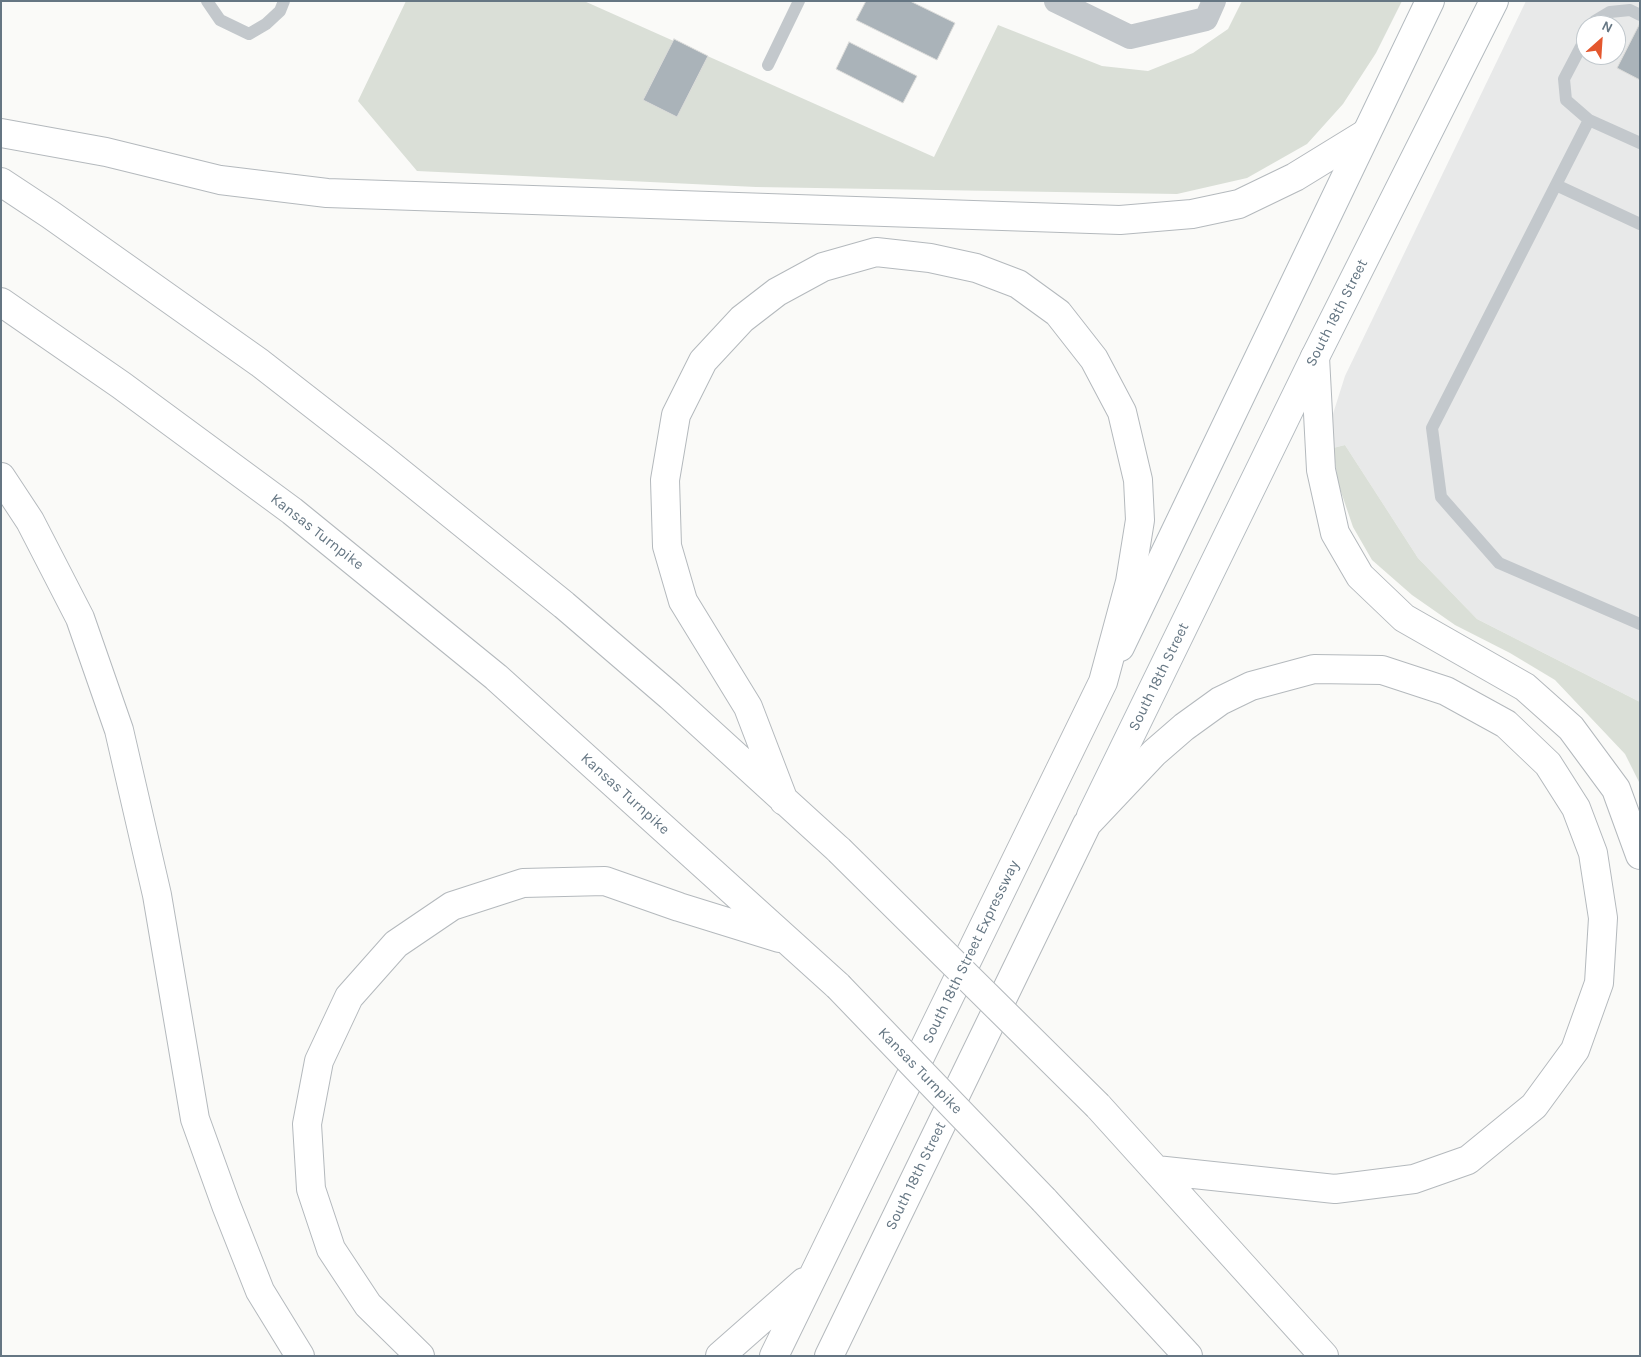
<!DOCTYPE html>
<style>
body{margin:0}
#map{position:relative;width:1641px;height:1357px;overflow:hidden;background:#fafaf8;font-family:Karla,sans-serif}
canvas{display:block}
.frame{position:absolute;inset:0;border:2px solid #657683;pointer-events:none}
.north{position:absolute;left:1576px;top:15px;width:50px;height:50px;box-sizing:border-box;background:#fff;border:1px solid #c1c8cd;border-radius:50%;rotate:26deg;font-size:14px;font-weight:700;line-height:20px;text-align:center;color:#657683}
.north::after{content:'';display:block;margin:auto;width:18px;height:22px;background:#e4572e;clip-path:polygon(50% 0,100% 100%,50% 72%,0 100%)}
</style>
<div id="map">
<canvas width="1641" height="1357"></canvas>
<div class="frame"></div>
<div class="north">N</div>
</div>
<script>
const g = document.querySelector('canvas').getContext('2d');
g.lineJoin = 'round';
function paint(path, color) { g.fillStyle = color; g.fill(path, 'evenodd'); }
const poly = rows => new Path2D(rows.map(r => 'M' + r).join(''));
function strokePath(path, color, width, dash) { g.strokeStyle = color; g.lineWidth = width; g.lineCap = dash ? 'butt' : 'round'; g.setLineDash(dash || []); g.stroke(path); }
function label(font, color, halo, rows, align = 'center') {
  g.font = font + ' Karla,sans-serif'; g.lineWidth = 5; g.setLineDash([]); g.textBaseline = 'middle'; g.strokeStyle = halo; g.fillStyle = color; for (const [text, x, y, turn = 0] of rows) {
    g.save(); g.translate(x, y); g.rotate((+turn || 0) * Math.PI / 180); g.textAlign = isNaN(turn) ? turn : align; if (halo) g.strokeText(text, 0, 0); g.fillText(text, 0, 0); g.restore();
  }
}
paint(poly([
 [1526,1,1640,1,1640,702,1477,619,1418,558,1345,445,1333,448,1332,417,1345,376],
 [1586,25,1616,25,1616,55,1586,55]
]), '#e8e9e9');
paint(poly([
 [406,1,584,1,934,157,998,25,1102,66,1148,71,1193,53,1228,29,1242,1,1402,1,1376,53,1343,104,1307,144,1247,178,1177,194,756,187,417,171,358,101],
 [1345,445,1418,558,1477,619,1640,702,1640,784,1625,754,1555,680,1510,653,1455,625,1412,595,1372,560,1353,527,1338,483,1333,448]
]), '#dadfd7');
const building = poly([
 [866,1,910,1,955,23,937,60,856,20,866,1],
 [1639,25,1640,25,1640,80,1617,68,1639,25],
 [674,39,708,56,677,117,643,100,674,39],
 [849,42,917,76,903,103,836,69,849,42]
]);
paint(building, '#aab3b9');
strokePath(building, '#dcdcda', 1);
const secondary = poly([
 [1120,647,1430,1],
 [1091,816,1315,357,1494,1]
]);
const motorway = poly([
 [1,133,106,152,220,180,327,193,1120,220,1192,214,1239,204,1295,177,1365,134],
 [1,182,51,215,260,363,382,458,564,605,670,696,839,850],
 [1,302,121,385,292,511,496,677,838,986],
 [1315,357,1321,470,1335,533,1360,576,1404,618,1525,687,1571,728,1616,789,1640,855],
 [1,477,30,521,80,618,119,730,157,895,195,1119,226,1205,260,1291,300,1356],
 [1098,1106,1324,1356],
 [1044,1200,1188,1356],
 [420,1356,368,1305,331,1249,311,1189,307,1124,319,1061,349,997,396,944,452,906,523,883,605,881,679,907,779,938],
 [720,1356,804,1282],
 [774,1356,1103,682,1130,582,1140,520,1138,480,1122,412,1094,359,1058,313,1018,284,976,268,930,258,876,252,823,267,777,292,742,319,703,361,676,415,665,480,667,546,683,601,748,707,784,801],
 [829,1356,1087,824,1154,753,1184,727,1220,701,1251,686,1314,669,1382,670,1446,691,1506,724,1548,764,1576,808,1593,853,1603,918,1599,983,1575,1050,1534,1106,1468,1160,1414,1179,1335,1189,1156,1170]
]);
strokePath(secondary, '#b3babf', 30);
strokePath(motorway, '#b4b9bd', 30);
strokePath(poly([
 [207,1,220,20,249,34,266,24,280,11,284,1],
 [1593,25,1595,21,1610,12,1630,10,1640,15],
 [1586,37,1564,79,1566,100,1589,120],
 [768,65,799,1],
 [1640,143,1589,120,1432,428,1441,497,1499,563,1640,624],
 [1556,185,1640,224]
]), '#c3c8cc', 12);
strokePath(poly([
 [1056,1,1130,37,1206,19,1214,1]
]), '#c3c8cc', 24);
strokePath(secondary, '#fff', 28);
strokePath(motorway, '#fff', 28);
const motorwayBridge = poly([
 [839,850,1098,1106],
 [838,986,1044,1200]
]);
strokePath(motorwayBridge, '#b4b9bd', 30, []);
strokePath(motorwayBridge, '#fff', 28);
label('15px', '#657683', '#fff', [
 ["South 18th Street",1337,313,-63],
 ["Kansas Turnpike",317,532,38],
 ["South 18th Street",1159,677,-64],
 ["Kansas Turnpike",625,794,42],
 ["South 18th Street Expressway",971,952,-64],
 ["Kansas Turnpike",920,1071,46],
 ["South 18th Street",916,1176,-64]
]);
</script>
